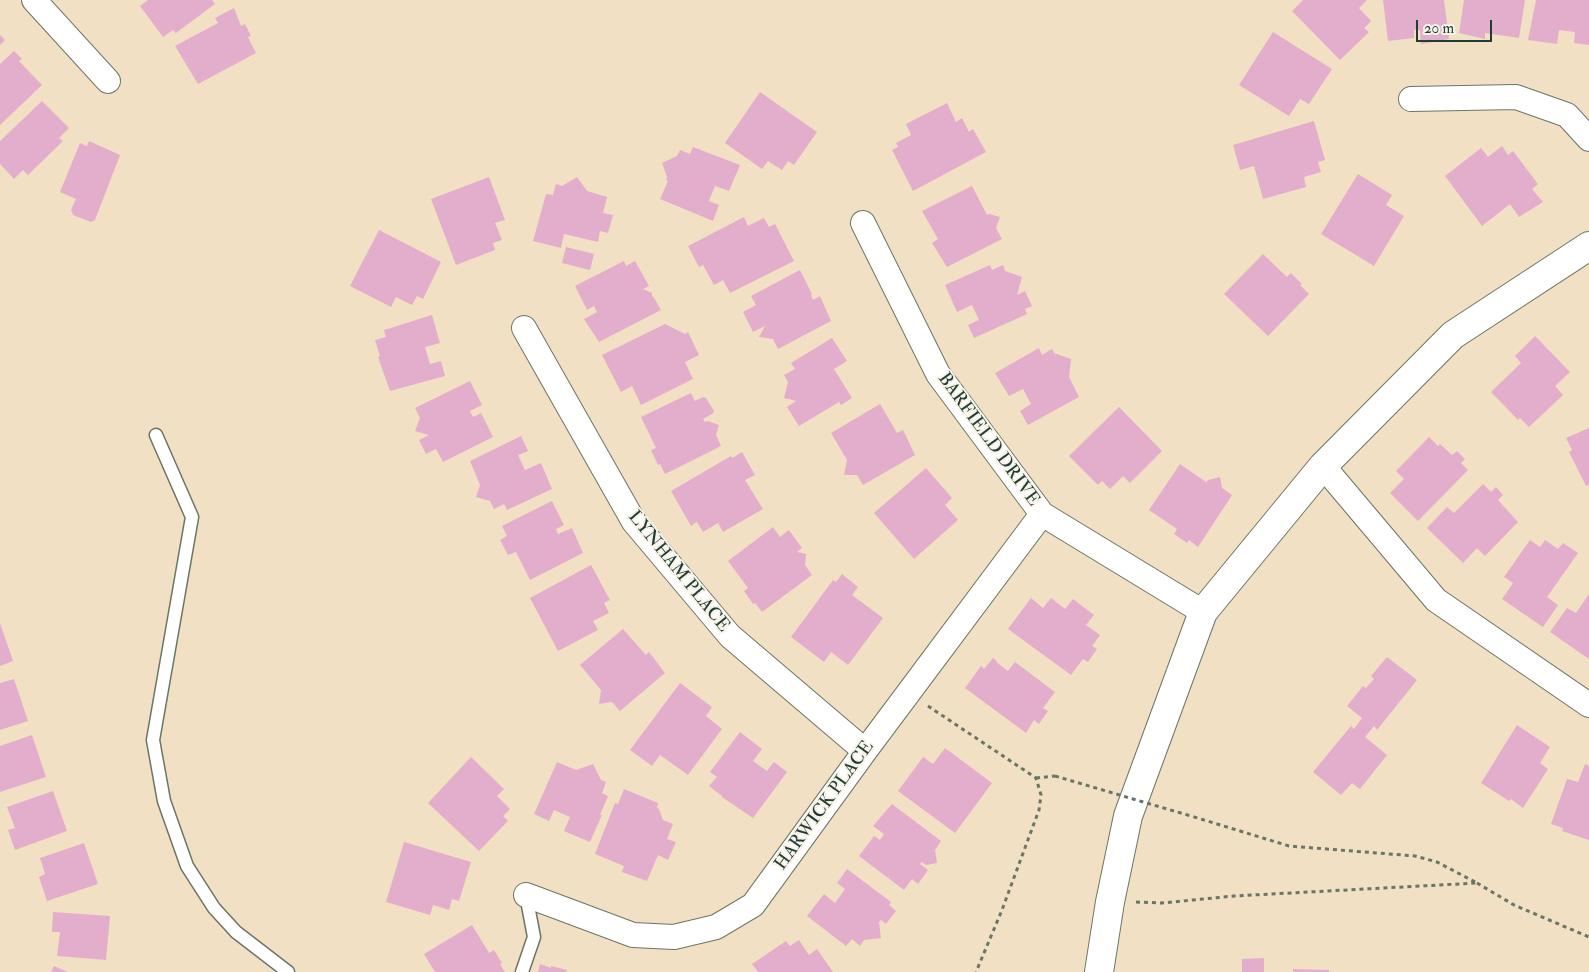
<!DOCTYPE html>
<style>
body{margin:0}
#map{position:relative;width:1589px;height:972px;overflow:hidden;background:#f2e0c4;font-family:"IM FELL Double Pica",serif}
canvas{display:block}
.scale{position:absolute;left:1416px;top:20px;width:76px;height:22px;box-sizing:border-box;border:2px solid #1f3d34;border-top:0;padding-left:6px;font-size:15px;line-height:18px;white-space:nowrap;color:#1f3d34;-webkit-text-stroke:4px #f7f3e8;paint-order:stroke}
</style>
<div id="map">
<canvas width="1589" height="972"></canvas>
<div class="scale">20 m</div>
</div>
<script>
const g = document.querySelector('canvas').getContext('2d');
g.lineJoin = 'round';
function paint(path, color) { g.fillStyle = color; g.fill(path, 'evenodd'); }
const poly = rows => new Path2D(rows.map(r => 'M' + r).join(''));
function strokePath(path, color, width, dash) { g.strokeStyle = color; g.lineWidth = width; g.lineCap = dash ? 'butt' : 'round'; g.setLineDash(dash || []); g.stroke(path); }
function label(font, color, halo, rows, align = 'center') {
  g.font = font + ' "IM FELL Double Pica",serif'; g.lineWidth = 4; g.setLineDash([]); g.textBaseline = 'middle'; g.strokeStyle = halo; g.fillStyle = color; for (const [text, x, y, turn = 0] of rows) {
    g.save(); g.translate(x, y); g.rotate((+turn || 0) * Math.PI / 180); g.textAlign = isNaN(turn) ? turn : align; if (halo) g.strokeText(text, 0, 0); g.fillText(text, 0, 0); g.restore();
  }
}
paint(poly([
 [148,0,212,0,215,4,176,33,173,30,163,37,140,6],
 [1303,0,1367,0,1359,8,1371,21,1364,28,1369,32,1340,60,1292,11],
 [1383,0,1444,0,1449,39,1421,44,1420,30,1414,30,1414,38,1388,41],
 [1464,0,1525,0,1519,38,1485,33,1485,39,1459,33],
 [1536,0,1589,0,1589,45,1574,43,1575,32,1559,30,1557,44,1528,40],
 [234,8,241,26,245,24,251,36,248,37,256,53,198,84,175,46,218,23,215,18],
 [1273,32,1332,69,1309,104,1300,99,1289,116,1239,85],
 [0,35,5,40,0,45],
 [14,51,22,59,19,61,42,85,0,125,0,64],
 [760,92,817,132,794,165,788,161,782,170,768,161,762,169,725,143],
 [42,101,69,128,59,138,63,141,28,175,23,170,14,179,0,164,0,141],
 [947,103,956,122,962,118,969,132,973,129,986,152,913,191,892,150,898,147,896,143,911,135,906,124],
 [1314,121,1325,160,1318,162,1321,172,1304,177,1306,187,1263,199,1254,166,1240,170,1233,145],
 [89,141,120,155,95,220,91,222,73,215,71,210,76,199,60,192,80,143,87,146],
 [1502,146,1508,155,1513,151,1538,184,1532,189,1543,202,1519,217,1510,204,1482,226,1445,176,1481,148,1488,157],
 [693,147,740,165,729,191,715,186,709,201,719,205,713,221,660,199,668,181,666,180,667,177,662,163,677,156,680,150,690,154],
 [1358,174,1392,195,1386,205,1404,216,1374,266,1321,234],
 [489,177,505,220,495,223,502,240,493,243,495,250,456,265,431,199],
 [577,177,587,191,607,197,603,213,613,215,608,233,600,231,598,242,564,234,561,248,533,241,546,194,553,195,556,184,562,186],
 [972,186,987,215,989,214,1000,217,996,228,1002,239,947,267,932,243,938,239,922,211],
 [744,217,748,226,764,218,769,227,775,224,794,261,730,293,723,280,714,285,703,265,699,267,688,246],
 [379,230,441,262,423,299,417,296,412,305,396,297,391,307,350,286],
 [566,247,594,254,590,270,562,263],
 [1263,254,1287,277,1291,273,1302,284,1300,285,1309,294,1268,336,1224,294],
 [624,261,626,266,635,261,649,286,643,289,652,293,652,297,653,296,661,310,599,342,584,319,597,312,594,306,587,310,575,286],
 [990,265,992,270,1003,265,1005,271,1022,277,1017,295,1025,291,1032,306,1025,309,1027,314,974,338,968,325,979,320,972,305,957,312,945,285],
 [800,270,812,294,811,295,813,300,820,296,831,321,778,349,773,339,759,337,765,326,753,332,743,312,756,305,751,296],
 [432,315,440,343,425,347,430,364,441,361,445,376,390,391,378,357,380,356,375,340,386,337,384,330],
 [665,324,685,334,688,332,699,355,685,362,693,379,641,405,632,386,621,392,602,355],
 [1535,336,1570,372,1555,386,1563,395,1529,427,1520,418,1518,420,1491,392,1521,363,1515,356],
 [832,338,847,361,834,369,852,398,841,405,839,402,799,426,787,407,796,401,784,398,788,382,784,375,795,369,791,363],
 [1039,348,1042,355,1052,349,1054,353,1071,359,1069,377,1079,397,1028,425,1020,411,1031,404,1023,389,1009,396,995,373],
 [470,381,482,405,470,411,473,417,481,413,493,437,443,462,436,449,426,454,419,440,429,435,415,431,420,418,415,408],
 [691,393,695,401,703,397,706,398,714,411,712,414,703,419,705,422,708,421,719,425,716,435,721,446,665,474,660,464,658,465,651,450,656,448,641,417],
 [880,404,897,433,903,430,915,455,863,485,857,475,844,475,847,460,831,433],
 [1119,407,1162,451,1130,483,1123,476,1110,489,1102,481,1098,485,1069,456],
 [1589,428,1589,485,1586,486,1569,452,1572,450,1566,438],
 [521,436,528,451,518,455,525,470,541,463,552,489,507,510,504,504,494,509,490,501,476,497,480,485,470,461],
 [1429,437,1438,446,1440,444,1452,455,1457,451,1465,459,1461,463,1468,470,1418,521,1390,493,1404,479,1396,471],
 [742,452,755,475,745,480,763,509,723,532,718,523,703,532,697,522,691,526,671,491,731,456,732,458],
 [1180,464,1206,482,1208,480,1220,477,1222,488,1232,495,1198,547,1189,540,1187,543,1174,534,1177,529,1149,510],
 [926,468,952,498,945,505,958,520,914,559,874,513],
 [1483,484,1491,492,1496,487,1503,495,1498,500,1518,522,1485,556,1477,548,1463,563,1427,528,1447,507,1454,513],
 [552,501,564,525,556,529,558,534,572,528,583,553,530,580,516,552,508,555,500,540,507,536,502,526],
 [773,527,780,537,789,530,802,548,797,552,806,554,805,565,812,575,762,612,755,603,753,604,744,591,748,588,728,561],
 [1530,540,1540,547,1545,540,1558,549,1563,543,1578,553,1547,597,1558,605,1543,627,1502,599,1513,583,1504,577],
 [591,565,610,600,604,603,609,613,593,621,598,630,558,651,530,598],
 [842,574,858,587,852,595,883,618,848,665,831,652,824,662,791,637,833,580,836,582],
 [1589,594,1589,659,1550,632,1567,608,1576,613],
 [1031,598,1043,608,1051,598,1065,609,1073,599,1094,615,1086,625,1100,635,1092,646,1097,649,1088,662,1083,659,1071,675,1008,629],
 [0,623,13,661,0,666],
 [623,629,646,655,649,652,665,673,620,711,612,702,599,704,601,690,580,665],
 [1387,657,1417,680,1377,730,1374,726,1365,737,1387,755,1360,789,1352,783,1341,795,1313,772,1351,726,1354,729,1362,718,1347,706,1363,686,1366,688,1374,679,1371,676],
 [993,658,997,661,996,662,1008,671,1015,662,1055,692,1043,708,1048,711,1039,724,1034,720,1026,733,965,688,981,666,984,669],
 [14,679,28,721,0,730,0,683],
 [680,683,712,707,706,716,722,729,688,775,660,755,652,766,630,750],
 [1517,725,1550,747,1540,763,1548,769,1523,808,1511,799,1509,801,1481,783],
 [740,732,762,749,753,761,767,771,774,762,787,772,753,818,722,797,722,796,709,786,717,777,710,772],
 [32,735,46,777,0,792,0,746],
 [945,748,992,783,955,833,898,791,923,757,933,764],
 [471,757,504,789,497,796,510,809,503,816,508,821,479,851,428,803],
 [557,762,576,770,593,764,601,780,606,782,602,793,608,796,600,815,602,815,590,842,564,831,570,817,554,810,549,821,534,814],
 [1585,764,1589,766,1589,840,1562,831,1563,828,1551,824,1567,779,1578,782],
 [624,789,658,803,657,808,659,809,663,820,673,824,667,839,676,842,668,860,658,855,647,881,622,872,624,866,595,854,615,803,618,804],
 [53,791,67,831,15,850,8,830,15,828,7,807],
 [892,804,941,841,935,850,937,863,926,865,922,862,920,864,928,870,918,884,912,879,904,890,859,856,874,836,880,840,884,834,873,826],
 [404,842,471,862,459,901,452,899,449,910,433,905,430,915,386,902],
 [84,843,98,884,47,901,39,877,45,874,40,858],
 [847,869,891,902,889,905,896,911,886,924,881,920,879,922,881,938,864,940,860,946,852,939,846,946,807,916,824,894,835,903,845,889,837,883],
 [53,912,110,916,106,960,57,956,60,932,52,932],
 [472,925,489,953,494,950,502,963,500,964,505,972,435,972,424,954],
 [799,940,809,955,817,949,833,972,758,972,752,964,786,941,790,946],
 [1264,958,1264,972,1242,972,1242,959],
 [540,964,551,968,551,966,567,970,566,972,538,972],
 [54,966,68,972,51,972],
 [1293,969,1329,970,1329,972,1293,972]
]), '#e3aecb');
const service = poly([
 [156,435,192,517,153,740,164,801,187,866,214,908,236,932,288,972],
 [522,972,534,937,526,895]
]);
const minor = poly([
 [34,0,108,81],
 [1411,99,1516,97,1567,115,1589,139],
 [863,223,938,374,1042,514,1203,612],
 [524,328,634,522,730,636,865,751],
 [1323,466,1436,600,1589,705],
 [526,895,633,935,674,937,716,927,753,905,865,751,1042,514]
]);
const tertiary = poly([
 [1099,972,1110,902,1128,816,1203,612,1323,466,1453,335,1589,246]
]);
strokePath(service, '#697666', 15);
strokePath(minor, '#697666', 26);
strokePath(tertiary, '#697666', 30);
strokePath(poly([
 [928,706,1036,778,1041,795,1039,810,1002,910,976,972],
 [1036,778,1055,776],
 [1477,883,1514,905,1589,937],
 [1136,902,1162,903,1234,896,1477,883,1437,862,1415,856,1289,846,1191,816]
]), '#697666', 3, [4, 4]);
strokePath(service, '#fff', 12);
strokePath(minor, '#fff', 24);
strokePath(tertiary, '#fff', 28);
strokePath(poly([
 [1055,776,1191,816]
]), '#697666', 3, [4, 4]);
label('18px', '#1f3d34', '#f7f3e8', [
 ["BARFIELD DRIVE",988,440,54],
 ["LYNHAM PLACE",678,572,51],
 ["HARWICK PLACE",825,806,-54]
]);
</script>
